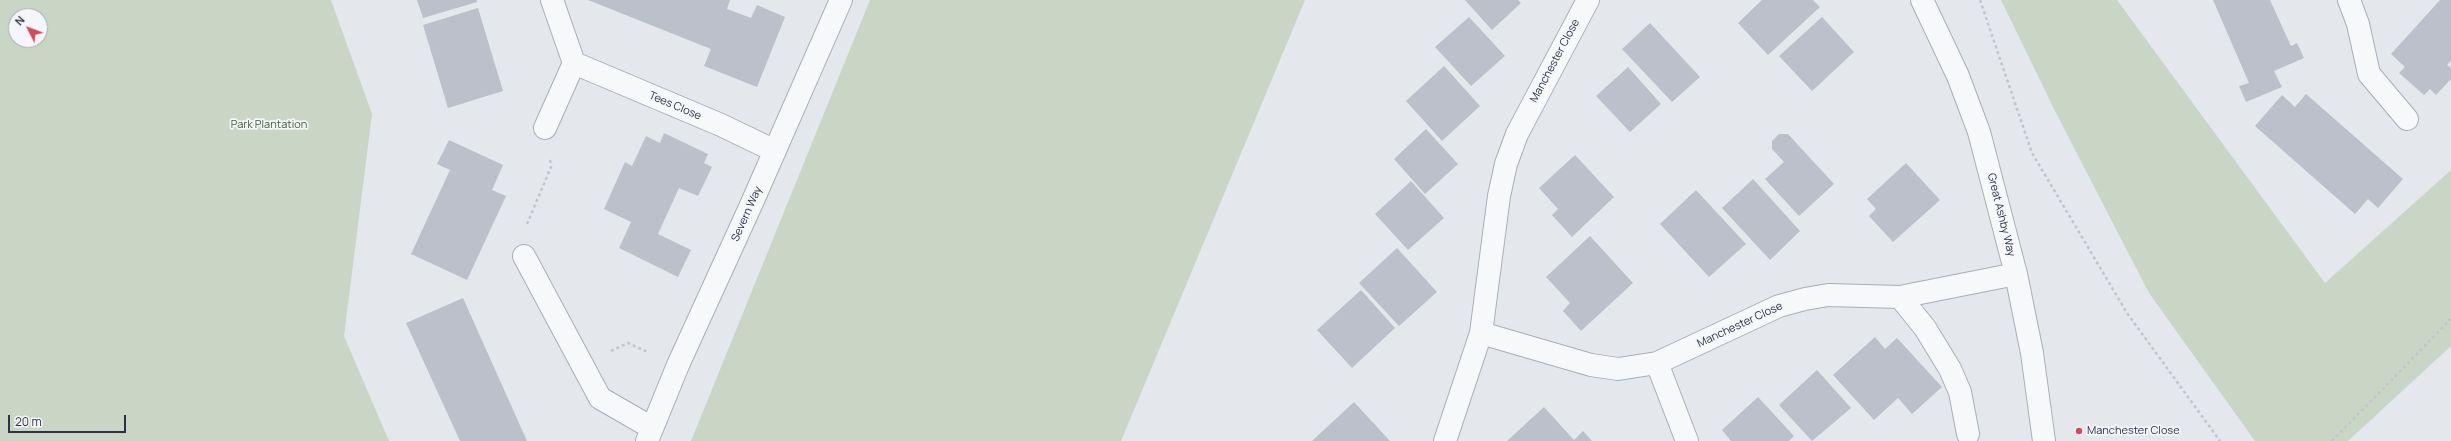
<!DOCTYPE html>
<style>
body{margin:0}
#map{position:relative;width:2451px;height:441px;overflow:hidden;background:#e4e7ec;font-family:Manrope,sans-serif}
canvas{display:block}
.north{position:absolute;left:8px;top:8px;width:40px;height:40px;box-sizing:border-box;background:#f4f6f9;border:1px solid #a4a8b1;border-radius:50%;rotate:312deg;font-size:11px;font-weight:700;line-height:16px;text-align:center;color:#2b3445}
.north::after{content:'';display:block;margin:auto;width:14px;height:18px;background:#d1495b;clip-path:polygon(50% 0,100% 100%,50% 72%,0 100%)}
.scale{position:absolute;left:8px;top:415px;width:118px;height:18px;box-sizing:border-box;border:2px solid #2b3445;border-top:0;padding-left:5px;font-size:12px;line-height:14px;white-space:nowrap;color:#2b3445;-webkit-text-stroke:3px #f4f6f9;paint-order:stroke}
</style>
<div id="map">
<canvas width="2451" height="441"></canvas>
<div class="north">N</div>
<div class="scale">20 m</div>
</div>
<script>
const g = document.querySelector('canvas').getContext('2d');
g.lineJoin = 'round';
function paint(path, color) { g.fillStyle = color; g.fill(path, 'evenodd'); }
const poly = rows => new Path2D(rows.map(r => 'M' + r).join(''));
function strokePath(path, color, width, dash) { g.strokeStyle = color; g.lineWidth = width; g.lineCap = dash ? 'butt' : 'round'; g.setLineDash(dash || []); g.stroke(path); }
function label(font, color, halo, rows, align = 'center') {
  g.font = font + ' Manrope,sans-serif'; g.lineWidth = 3.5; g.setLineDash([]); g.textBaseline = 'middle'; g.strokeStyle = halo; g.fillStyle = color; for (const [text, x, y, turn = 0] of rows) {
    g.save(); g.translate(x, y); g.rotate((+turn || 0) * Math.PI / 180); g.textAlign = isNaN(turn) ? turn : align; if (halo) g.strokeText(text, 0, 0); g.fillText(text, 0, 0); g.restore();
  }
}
paint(poly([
 [0,0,331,0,372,114,344,336,389,441,0,441],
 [16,16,40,16,40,40,16,40],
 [870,0,1305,0,1121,441,691,441],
 [2001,0,2117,0,2325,283,2451,170,2451,346,2348,441,2255,441,2149,293,2056,113]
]), '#c9d6c5');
paint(poly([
 [417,0,477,0,477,2,423,18],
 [588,0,730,0,727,9,751,18,757,5,785,17,757,87,704,66,711,49],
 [1465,0,1518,0,1521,3,1492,30],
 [1762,0,1813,0,1820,7,1768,55,1738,23],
 [2213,0,2270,0,2291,46,2297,43,2304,58,2274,71,2282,87,2246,102,2239,86,2249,83],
 [2440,0,2451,0,2451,61,2447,65,2451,68,2451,79,2436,95,2430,89,2424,95,2399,73,2405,67,2391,54],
 [478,8,503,91,448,108,423,25],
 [1469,17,1505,56,1471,86,1435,47],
 [1822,17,1854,52,1812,91,1779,56],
 [1650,23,1700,77,1672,102,1622,49],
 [1444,66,1480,106,1442,141,1406,101],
 [1628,67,1661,104,1630,132,1596,96],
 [2306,94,2403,179,2378,208,2368,199,2355,214,2255,126,2282,95,2295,107],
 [1426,129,1458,164,1425,194,1394,159],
 [664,133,708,154,704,163,712,167,698,196,679,188,658,234,691,250,678,277,619,248,631,222,604,209,625,162,632,166,646,136,660,143],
 [1779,134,1788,134,1834,184,1799,216,1765,179,1784,162,1772,149,1772,141],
 [449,140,503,165,492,190,506,196,467,280,411,254,450,170,437,164],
 [1575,155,1614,197,1572,237,1552,215,1558,209,1539,188],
 [1906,163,1940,200,1893,242,1869,216,1876,209,1867,199],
 [1753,179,1800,231,1770,260,1722,208],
 [1411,181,1444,218,1408,250,1375,214],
 [1696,190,1746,244,1709,277,1660,224],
 [1590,236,1633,283,1581,331,1563,311,1570,303,1546,277],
 [1397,248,1437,292,1399,326,1359,283],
 [1361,290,1395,328,1352,368,1317,330],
 [463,298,510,403,527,441,460,441,406,323],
 [1875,337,1885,349,1897,338,1942,387,1912,414,1898,398,1874,420,1833,375],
 [1817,370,1851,408,1812,441,1779,405],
 [1758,397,1794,436,1789,441,1731,441,1722,430],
 [1354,402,1390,441,1312,441],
 [1544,407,1574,440,1583,431,1592,441,1507,441]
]), '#bbc0ca');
const minor = poly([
 [552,0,574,63,721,125,775,151],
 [1922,0,1958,76,1979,132,2016,274,2032,353,2044,441],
 [2349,0,2358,24,2369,74,2407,119],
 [545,128,574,63],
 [524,256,600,398,652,428],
 [1900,297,1925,328,1950,369,1960,392,1968,434],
 [1481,333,1499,196,1506,164,1517,134,1588,0],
 [1657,363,1687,441],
 [647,441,678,365,751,205,841,0],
 [1445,441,1481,333,1591,365,1618,369,1657,363,1779,306,1805,299,1828,295,1900,297,2016,274]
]);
strokePath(minor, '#a9aeb7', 24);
strokePath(poly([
 [1980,0,2032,153,2127,313,2220,441],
 [527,224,551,167,550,158],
 [611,351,628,343,648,352],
 [2332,441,2451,319]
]), '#c2c5cb', 2.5, [3, 3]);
strokePath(minor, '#f7f8fa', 22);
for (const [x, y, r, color] of [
 [2079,431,4,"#d1495b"]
]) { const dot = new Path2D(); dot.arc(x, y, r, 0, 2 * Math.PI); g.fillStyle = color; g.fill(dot); strokePath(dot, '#f4f6f9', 1.5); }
label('11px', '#2b3445', '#f4f6f9', [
 ["Manchester Close",1555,61,-62],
 ["Tees Close",675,106,23],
 ["Severn Way",747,214,-66],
 ["Great Ashby Way",2001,215,76],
 ["Manchester Close",1740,325,-25]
]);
label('11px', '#3f6138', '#f4f6f9', [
 ["Park Plantation",269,125]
]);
label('11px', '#2b3445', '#f4f6f9', [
 ["Manchester Close",2087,431]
], 'left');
</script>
